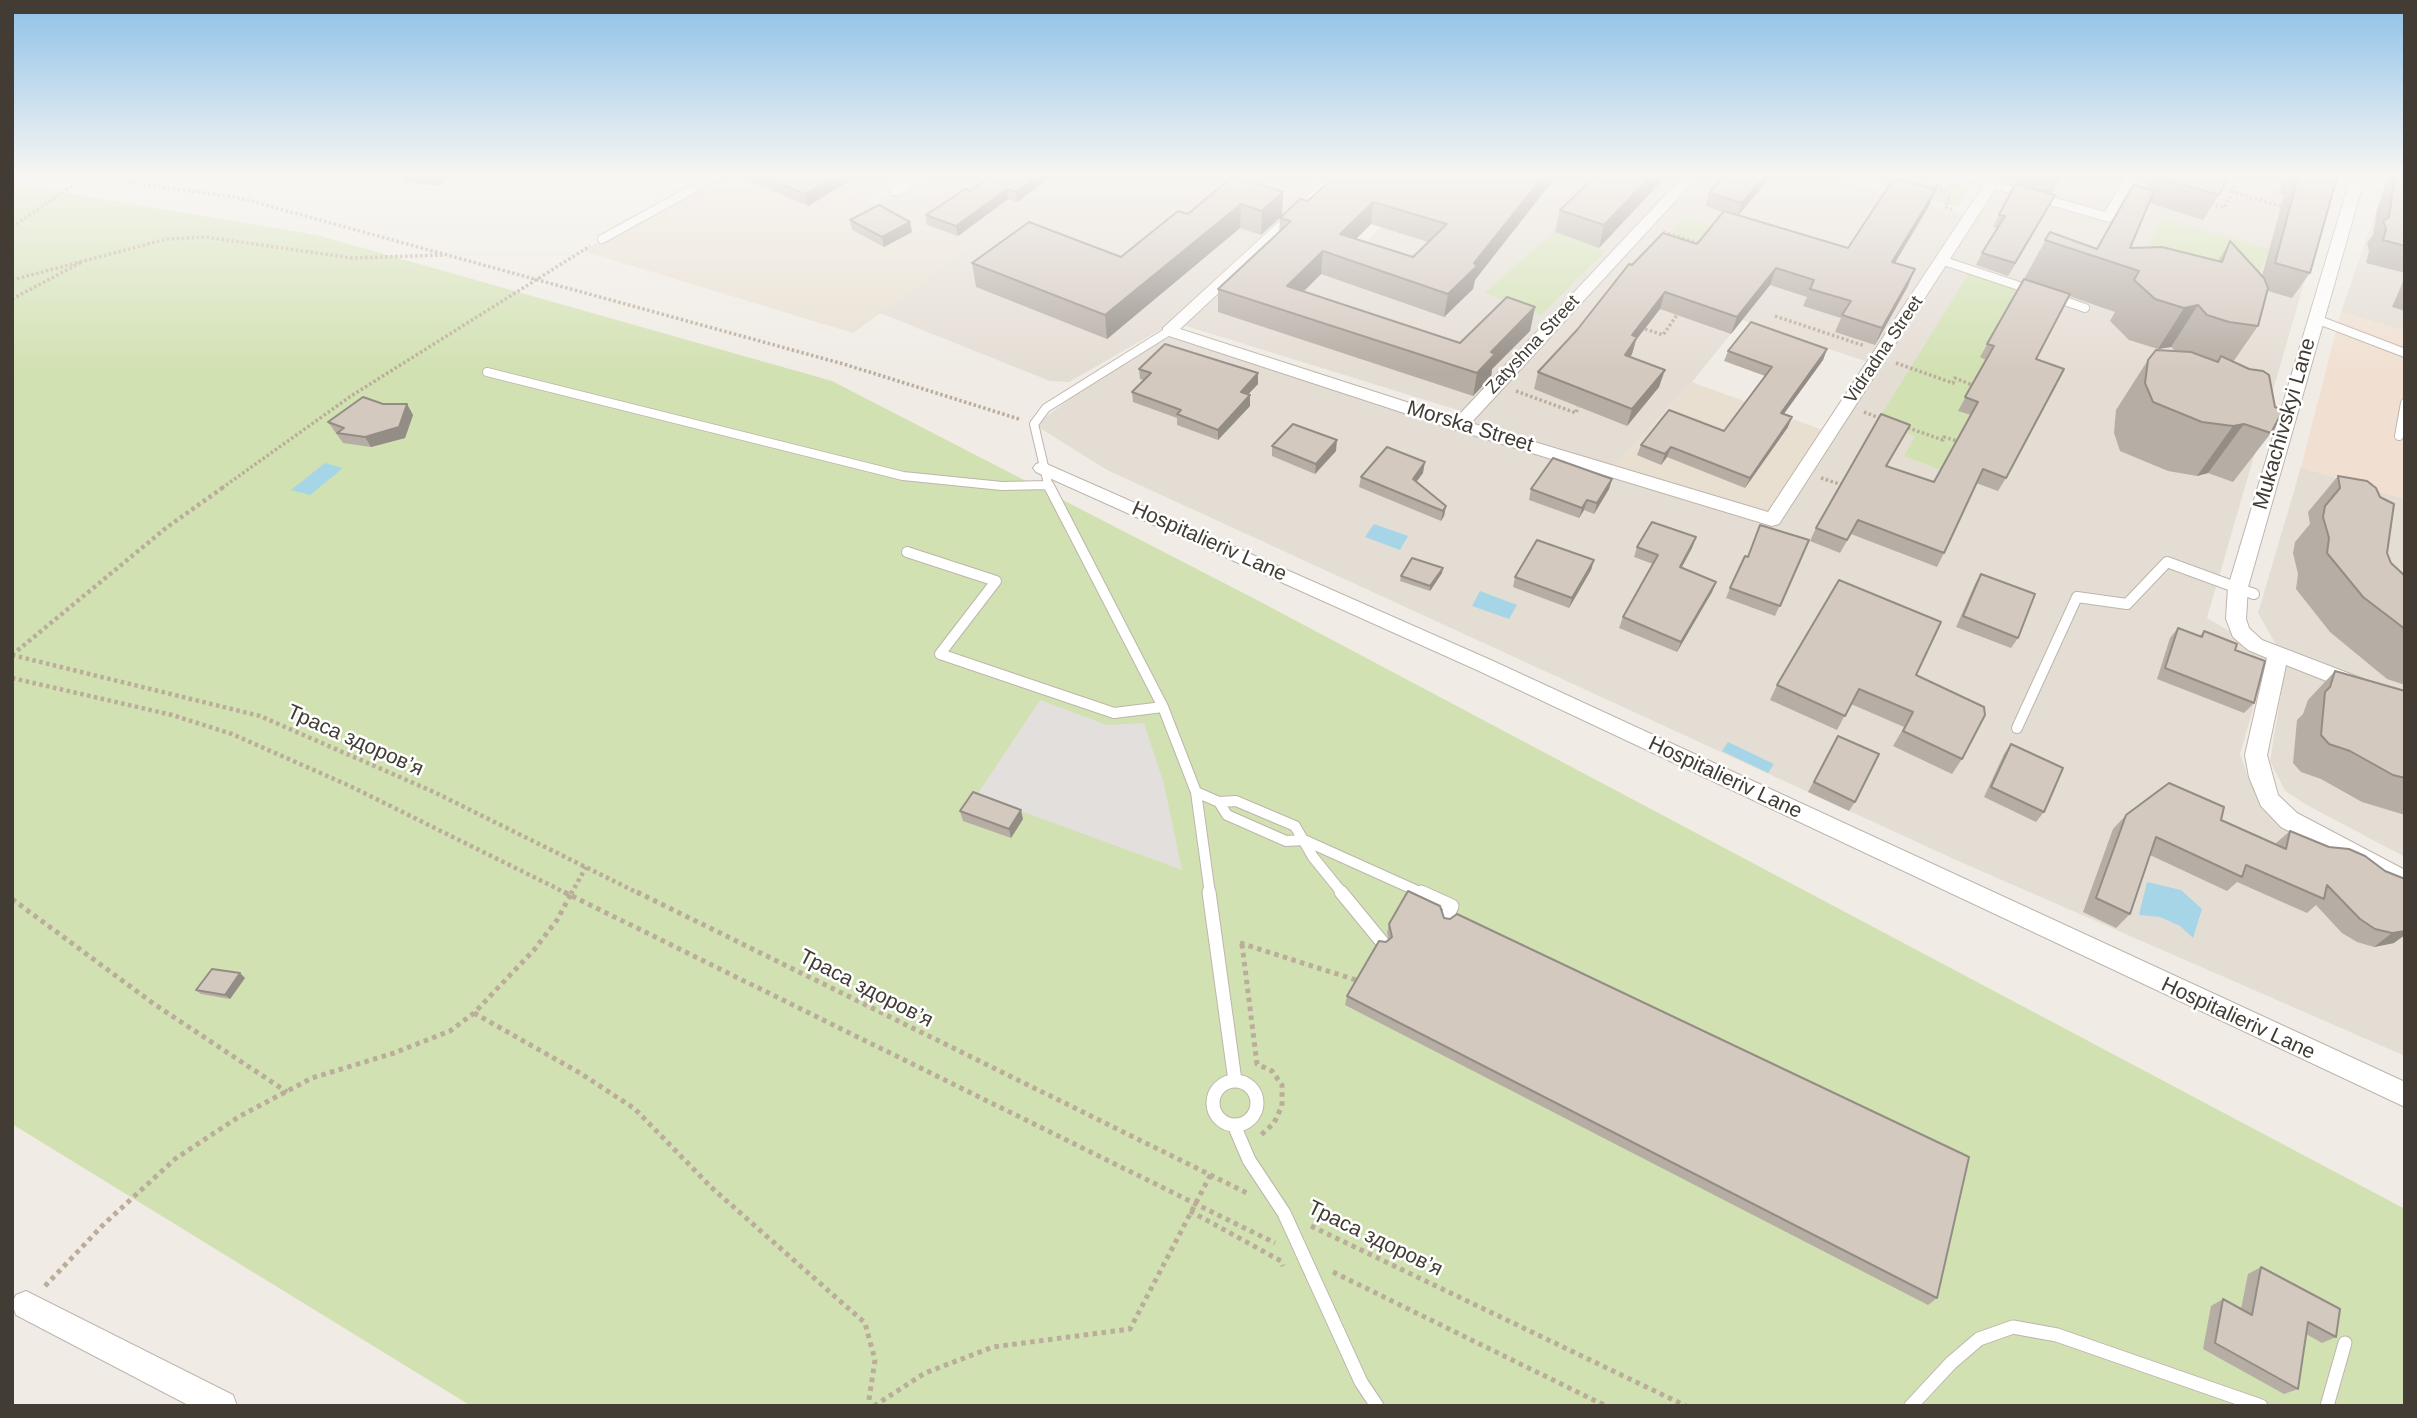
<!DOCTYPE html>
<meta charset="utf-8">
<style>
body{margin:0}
#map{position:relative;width:2417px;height:1418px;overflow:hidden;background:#f0ece5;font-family:Arial,sans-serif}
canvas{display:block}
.frame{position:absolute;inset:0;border:14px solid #423c35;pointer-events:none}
</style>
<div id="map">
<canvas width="2417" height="1418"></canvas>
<div class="frame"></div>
</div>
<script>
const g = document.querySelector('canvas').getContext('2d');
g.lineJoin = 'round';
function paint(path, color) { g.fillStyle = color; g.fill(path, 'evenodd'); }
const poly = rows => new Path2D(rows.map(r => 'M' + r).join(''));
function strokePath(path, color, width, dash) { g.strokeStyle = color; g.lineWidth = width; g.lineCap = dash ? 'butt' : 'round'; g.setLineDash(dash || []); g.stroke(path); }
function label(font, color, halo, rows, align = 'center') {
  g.font = font + ' Arial,sans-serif'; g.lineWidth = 5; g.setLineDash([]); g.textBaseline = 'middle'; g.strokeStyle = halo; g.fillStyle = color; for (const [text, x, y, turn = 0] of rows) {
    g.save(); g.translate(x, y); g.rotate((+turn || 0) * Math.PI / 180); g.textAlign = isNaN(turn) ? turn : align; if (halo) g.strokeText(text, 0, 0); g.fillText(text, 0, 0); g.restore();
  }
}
paint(poly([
 [807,173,909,173,866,200],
 [926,173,1327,173,1165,327,1069,382,1050,381,880,313,970,248,876,205],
 [1341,173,1694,173,1464,412,1186,326,1182,322,1280,232,1354,255,1389,218],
 [1697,173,1849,173,1843,181,1968,216,1868,362,1742,320,1692,382,1611,470,1461,425],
 [1956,173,2128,173,2108,216],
 [2138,173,2336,173,2207,618,2269,654,2240,754,2249,780,2263,802,2405,891,2405,1056,1956,860,1107,470,1035,425,1112,367,1172,333,1772,521,1993,186,2110,219],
 [2387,179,2405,184,2405,331,2341,312],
 [2301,467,2405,499,2405,697,2279,650,2258,613],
 [2286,663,2405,705,2405,857,2307,805,2285,791,2270,761]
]), '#e4ddd4');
paint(poly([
 [2341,312,2405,331,2405,499,2301,467]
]), '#f1e0d2');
paint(poly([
 [725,173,807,173,971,248,853,333,583,251],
 [1692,382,1828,432,1771,518,1611,470]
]), '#e8dfd0');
paint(poly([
 [1883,173,1922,173,1971,187,1958,207,1875,183],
 [12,184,317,235,832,381,1255,599,2405,1209,2405,1406,471,1406,12,1124],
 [1685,217,1718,228,1692,261,1658,250],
 [2162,218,2269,249,2257,277,2137,268],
 [1553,232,1606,251,1541,315,1485,293],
 [1969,273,2019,289,1987,359,1959,410,1971,415,1941,470,1904,456,1915,436,1877,422]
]), '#d1e1b1');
paint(poly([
 [1040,700,1107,725,1144,723,1164,784,1182,870,977,795]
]), '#e2dfdd');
paint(poly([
 [325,463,343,468,310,495,291,490],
 [1374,524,1408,536,1400,550,1365,537],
 [1480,591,1517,605,1509,619,1472,606],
 [1728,742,1774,764,1768,773,1722,751],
 [2147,882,2181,890,2202,909,2193,938,2180,926,2160,917,2139,915]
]), '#a7d5e8');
const laneFar2 = poly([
 [602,239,722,173],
 [1944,261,2031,290],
 [2053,297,2085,308],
 [2316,319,2405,353],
 [487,372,903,476,1002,486,1048,485],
 [2399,436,2405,403],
 [1049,488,1034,424,1046,408,1169,331]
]);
const laneFar1 = poly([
 [1049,486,1163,707,1196,792,1210,894],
 [907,552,996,581,940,654,1114,713,1163,707],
 [2017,728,2077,597,2127,604,2167,562,2254,594],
 [1196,792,1219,802,1236,801,1295,826,1313,857,1343,894],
 [1219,802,1227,815,1286,841,1304,840,1424,894]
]);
const lane = poly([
 [1209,892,1235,1081],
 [1341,892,1382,942],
 [1421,892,1452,906,1446,919],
 '1213 1103a22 22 0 1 1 44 0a22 22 0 1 1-44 0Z',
 [1234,1125,1249,1160,1284,1213,1361,1382,1377,1406],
 [1911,1406,1951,1363,1979,1339,2013,1327,2057,1335,2261,1406],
 [2327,1406,2345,1343]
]);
const street = poly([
 [915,173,932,173,900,195,890,195,890,189,915,173],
 [1332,173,1347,173,1180,329,1456,418,1686,173,1701,173,1471,423,1768,512,1983,186,1944,173,1967,173,2105,212,2128,173,2142,173,2116,218,2109,222,1995,189,1779,524,1772,526,1453,429,1163,334,1163,328,1332,173],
 [2352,173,2366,173,2248,587,2246,619,2249,628,2262,640,2405,695,2405,712,2286,665,2267,755,2278,795,2297,813,2405,870,2405,891,2281,827,2261,806,2249,777,2245,755,2267,658,2248,650,2233,637,2226,619,2228,587,2352,173],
 [1042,462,1493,661,2405,1082,2405,1107,1479,671,1036,472,1033,468,1036,464,1042,462],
 [26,1291,233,1395,237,1406,190,1406,16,1315,12,1303,16,1295,26,1291]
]);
strokePath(laneFar2, '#beb5ac', 10);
strokePath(laneFar1, '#beb5ac', 12);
strokePath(lane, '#beb5ac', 15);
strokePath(street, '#beb5ac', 2);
strokePath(poly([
 [64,173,240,198,847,365,1019,419],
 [1936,185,1950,196,1945,207,1954,210],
 [2232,192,2241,173],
 [2211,204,2224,208,2232,192,2284,207],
 [12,227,91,173],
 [1663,232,1701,244],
 [12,280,167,239,206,237,352,258,444,255],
 [12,299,82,262],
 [1775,316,1865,346],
 [1645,329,1663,335,1677,315],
 [1896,363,1953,383,1955,378,1972,385],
 [1516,391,1576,413,1578,407],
 [1864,412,1882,419],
 [1903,426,1943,440,1944,437,1957,441],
 [1821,478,1846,486],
 [222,488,351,396,590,246]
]), '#bbac9b', 3.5, [2.5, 2.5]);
strokePath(poly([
 [12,655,260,716,434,792,640,894],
 [12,655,166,528,225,486],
 [12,678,172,715,232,734,350,786,568,894],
 [571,894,586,867]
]), '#bbac9b', 4.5, [3.5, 3.5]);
strokePath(poly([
 [564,892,1275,1243],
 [637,892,1247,1193],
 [12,899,154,1004,287,1092],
 [1240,943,1359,981],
 [1242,944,1257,1064,1272,1071,1282,1085,1282,1106,1274,1123,1259,1137],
 [474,1013,580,1073,635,1109,711,1187,865,1323,875,1360,868,1406],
 [1190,1211,1281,1261,1283,1266],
 [1311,1226,1686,1406],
 [1333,1272,1606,1406],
 [45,1286,104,1224,175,1159,240,1116,312,1078,394,1053,450,1031,474,1013,534,950,557,920,572,892],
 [874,1406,925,1373,993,1347,1130,1329,1211,1174]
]), '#bbac9b', 5, [4.5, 4.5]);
strokePath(laneFar2, '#fff', 8);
strokePath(laneFar1, '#fff', 10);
strokePath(lane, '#fff', 13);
paint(street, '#fff');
paint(poly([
 [394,173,452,173,438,186,404,182,400,174],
 [748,173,862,173,808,206,750,181],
 [996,173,1052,173,1052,176,1017,202,1008,199,958,236,927,225,926,215,970,191],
 [1442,173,1475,280,1473,289,1444,317,1321,274,1303,292,1460,343,1535,307,1530,331,1492,369,1491,377,1473,396,1218,312,1218,289,1279,233,1280,218,1308,201],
 [1371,224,1428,242,1413,257,1356,239],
 [1669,173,1599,248,1555,232,1560,210],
 [1774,173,1738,215,1848,248,1929,206,1895,263,1908,286,1875,345,1835,332,1841,318,1803,306,1807,297,1770,285,1731,334,1660,309,1636,340,1632,354,1630,357,1659,387,1627,426,1534,389,1538,372,1577,330,1632,265,1697,244,1723,212,1705,206,1709,193],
 [1993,173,2064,173,2052,194,2016,184,2018,180],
 [2151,173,2230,173,2219,195,2203,220,2149,203,2130,248,2218,261,2230,241,2262,276,2284,195,2278,194,2284,181,2256,173,2340,173,2334,188,2310,273,2292,298,2268,291,2258,326,2233,362,2271,433,2233,482,2208,473,2197,476,2168,471,2120,451,2114,433,2116,410,2148,360,2175,351,2171,347,2158,349,2129,340,2110,321,2115,312,2069,296,2036,359,2006,478,1998,491,1976,483,1944,553,1937,567,1851,534,1840,553,1810,541,1816,528,1910,425,1887,466,1934,482,1971,415,1958,411,1986,360,1980,357,2024,279,2050,232,2097,249,2145,189,2154,174],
 [2389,173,2405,173,2405,273,2366,263,2369,251,2367,243,2373,235,2377,210],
 [2015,184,2055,195,2008,276,1976,265,1982,253,1997,228,1993,227],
 [1283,192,1282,216,1261,235,1240,228,1107,339,976,287,972,263,1121,257,1188,214],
 [850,220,912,232,884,247,852,230],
 [2405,277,2405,311,2392,307],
 [1827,349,1823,360,1784,414,1788,427,1745,488,1667,457,1661,465,1637,455,1641,445,1724,431,1765,376,1724,361,1728,351],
 [1139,369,1258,384,1248,394,1250,395,1250,406,1218,440,1177,425,1177,418,1133,402,1132,392,1144,380,1140,379],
 [383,404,407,404,413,415,405,438,371,447,343,443,328,422],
 [1272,446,1336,451,1315,474,1272,456],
 [1423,473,1416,482,1446,506,1444,516,1441,521,1359,487,1361,477],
 [2338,476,2387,553,2391,563,2405,576,2405,685,2387,679,2330,632,2296,589,2298,574,2293,553,2295,542,2310,524,2308,512],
 [1612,479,1609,489,1594,514,1584,510,1579,518,1529,500,1531,489],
 [1760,525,1809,540,1775,616,1726,598,1730,588,1748,557],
 [1696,537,1692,548,1681,568,1716,582,1712,592,1677,652,1619,628,1623,617,1653,564,1634,557,1637,547],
 [1594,560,1591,570,1569,608,1513,587,1515,577],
 [1442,573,1430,591,1400,581,1401,576],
 [1981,574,2018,638,2011,648,1956,627,1975,584],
 [2178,628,2200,636,2204,631,2235,650,2254,703,2244,713,2157,679,2170,638],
 [2335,671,2405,691,2405,815,2362,802,2321,779,2301,772,2293,763,2297,720,2303,714,2308,700],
 [1916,675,1962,759,1952,774,1893,746,1904,727,1851,704,1837,730,1770,700,1777,685],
 [2011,744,2044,812,2036,822,1984,797,2004,754],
 [1832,746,1855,802,1849,811,1808,792],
 [960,811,1023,819,1011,838,963,821],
 [2126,815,2221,820,2275,844,2290,831,2385,871,2394,943,2374,947,2357,942,2342,933,2316,905,2307,913,2237,882,2227,891,2150,855,2130,914,2116,928,2083,912,2113,829],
 [1444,918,1937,1298,1928,1305,1345,1005,1347,996,1389,940,1387,933,1389,924],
 [240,973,245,978,230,999,201,994,196,990],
 [2261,1267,2336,1337,2322,1343,2306,1334,2298,1389,2284,1394,2203,1349,2211,1306,2223,1299,2241,1309,2248,1274]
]), '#b6ada4');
paint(poly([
 [432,173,452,173,438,186],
 [841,173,862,173,808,206,805,194],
 [1042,173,1052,173,1052,176,1017,202,1016,192],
 [1546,173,1559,173,1475,280,1473,289,1444,317,1448,294,1474,263],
 [1654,173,1669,173,1599,248,1604,225],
 [1767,173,1774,173,1737,217,1742,203],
 [1007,189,1008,199,958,236,956,226],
 [1936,189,1929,206,1885,279,1892,262],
 [1283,192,1282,216,1261,235,1262,211],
 [2055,195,2049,207,2008,276,2015,263],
 [1373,202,1371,224,1338,257,1340,234],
 [1241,204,1240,228,1107,339,1105,315],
 [910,222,912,232,884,247,882,237],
 [1323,251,1321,274,1286,309,1287,286],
 [1776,268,1770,285,1731,334,1737,317],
 [1915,269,1908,286,1875,345,1882,328],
 [1665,292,1660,309,1636,340,1632,354,1620,372,1632,335],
 [2198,305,2171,347,2158,349,2184,308],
 [1535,307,1530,331,1492,369,1491,377,1473,396,1477,373,1491,352],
 [1827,349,1823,360,1777,423,1781,413],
 [1665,370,1659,387,1627,426,1632,409],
 [1258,373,1258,384,1241,402,1241,392],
 [1250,395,1250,406,1218,440,1218,430],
 [407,404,413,415,405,438,371,447,365,437],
 [1792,417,1788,427,1745,488,1750,478],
 [2244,424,2208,473,2197,476,2233,426],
 [1337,440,1336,451,1315,474,1316,464],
 [1671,447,1667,457,1661,465,1665,454],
 [1425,462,1423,473,1411,489,1413,479],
 [1612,479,1609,489,1594,514,1597,503],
 [1587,500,1584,510,1579,518,1582,508],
 [1446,506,1444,516,1441,521,1443,511],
 [1696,537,1692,548,1676,578,1680,567],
 [1594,560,1591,570,1569,608,1572,598],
 [1443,568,1442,573,1430,591,1430,586],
 [1716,582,1712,592,1677,652,1681,642],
 [1021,810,1023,819,1011,838,1009,829],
 [2405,931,2405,935,2394,943,2374,947,2392,933],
 [240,973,245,978,230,999,225,995]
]), '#948d86');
const building = poly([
 [754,173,841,173,805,194,754,173],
 [996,173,1042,173,1016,192,1007,189,956,226,926,215,965,189,970,191,996,173],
 [1338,173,1442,173,1447,174,1448,173,1546,173,1474,263,1477,266,1448,294,1323,251,1287,286,1460,343,1507,297,1535,307,1491,352,1495,354,1477,373,1218,289,1291,221,1280,218,1300,199,1308,201,1338,173],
 [1373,202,1447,224,1413,257,1340,234,1373,202],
 [1599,173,1654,173,1604,225,1560,210,1599,173],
 [1726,173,1767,173,1742,203,1709,193,1726,173],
 [2154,173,2230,173,2219,195,2152,176,2154,173],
 [2299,173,2340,173,2334,188,2310,273,2275,263,2299,173],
 [2397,173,2405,173,2405,246,2383,240,2386,229,2383,221,2389,217,2393,188,2397,173],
 [1233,176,1283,192,1262,211,1241,204,1105,315,972,263,1029,222,1121,257,1178,211,1188,214,1233,176],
 [1894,178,1936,189,1892,262,1915,269,1882,328,1842,315,1851,301,1810,289,1814,280,1776,268,1737,317,1665,292,1632,335,1637,337,1625,355,1665,370,1632,409,1538,372,1577,330,1629,264,1632,265,1663,233,1697,244,1724,211,1848,248,1894,178],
 [2015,184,2055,195,2015,263,1982,253,2005,216,1999,215,2015,184],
 [2133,185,2154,191,2130,248,2162,247,2222,262,2230,241,2264,278,2268,288,2258,326,2229,322,2207,315,2198,305,2184,308,2155,299,2134,280,2139,271,2045,240,2050,232,2097,249,2133,185],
 [879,205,910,222,882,237,850,220,879,205],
 [2024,279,2070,294,2036,359,2064,369,2006,478,1983,469,1944,553,1858,520,1847,540,1816,528,1881,414,1910,425,1886,466,1934,482,1978,402,1965,397,1994,346,1987,344,2024,279],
 [1751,322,1827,349,1781,413,1792,417,1750,478,1671,447,1665,454,1641,445,1669,410,1724,431,1772,367,1728,351,1751,322],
 [1165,344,1258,373,1241,392,1250,395,1218,430,1177,414,1181,410,1132,392,1151,373,1139,369,1165,344],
 [2156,350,2191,352,2218,362,2221,356,2249,369,2263,371,2269,375,2275,407,2283,410,2271,433,2244,424,2233,426,2202,422,2153,402,2145,383,2148,360,2156,350],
 [363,397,383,404,407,404,399,427,365,437,337,433,344,428,328,422,363,397],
 [1293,424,1337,440,1316,464,1272,446,1293,424],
 [1387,447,1425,462,1413,479,1446,506,1443,511,1361,477,1387,447],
 [1553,458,1612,479,1597,503,1587,500,1582,508,1531,489,1553,458],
 [2338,476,2367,481,2376,488,2380,497,2394,504,2387,553,2391,563,2405,576,2405,629,2363,597,2327,553,2329,538,2323,517,2325,506,2340,488,2338,476],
 [1652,522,1696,537,1680,567,1716,582,1681,642,1623,617,1658,555,1637,547,1652,522],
 [1760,525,1809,540,1780,606,1730,588,1745,556,1748,557,1760,525],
 [1537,540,1594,560,1572,598,1515,577,1537,540],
 [1412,558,1443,568,1430,586,1401,576,1412,558],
 [1981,574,2035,594,2018,638,1963,616,1981,574],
 [1839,580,1941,622,1916,675,1984,707,1985,715,1962,759,1903,731,1913,712,1859,689,1845,716,1777,685,1839,580],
 [2178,628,2202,637,2204,631,2237,644,2235,650,2265,661,2254,703,2165,668,2178,628],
 [2335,671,2405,691,2405,778,2393,775,2350,751,2329,744,2321,735,2325,692,2330,687,2335,671],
 [1838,736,1879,754,1855,802,1814,782,1838,736],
 [2011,744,2063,768,2044,812,1991,787,2011,744],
 [2169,783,2224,807,2221,820,2286,849,2290,831,2329,847,2349,849,2365,856,2385,871,2405,879,2405,931,2392,933,2375,929,2360,919,2327,885,2324,899,2246,865,2242,877,2156,837,2130,914,2096,898,2126,815,2169,783],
 [973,792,1021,810,1009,829,960,811,973,792],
 [1408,891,1440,906,1444,918,1450,919,1457,914,1969,1157,1937,1298,1347,996,1379,941,1386,942,1392,937,1389,924,1408,891],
 [212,969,240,973,225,995,196,990,212,969],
 [2261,1267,2340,1309,2336,1337,2308,1322,2298,1389,2215,1343,2223,1299,2252,1315,2261,1267]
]);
paint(building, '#d4c9bf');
strokePath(building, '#948d86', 2);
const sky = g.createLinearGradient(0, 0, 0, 372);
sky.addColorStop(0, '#8ec1e8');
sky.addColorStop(0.47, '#f8f6f3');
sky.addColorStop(1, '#f8f6f300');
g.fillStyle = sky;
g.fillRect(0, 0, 2417, 372);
label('18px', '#423c35', '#fff', [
 ["Zatyshna Street",1533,345,-47],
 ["Vidradna Street",1884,350,-56]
]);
label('21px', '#423c35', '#fff', [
 ["Mukachivskyi Lane",2285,424,-74],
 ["Morska Street",1470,427,17],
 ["Hospitalieriv Lane",1209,542,24],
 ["Траса здоров’я",355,741,24],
 ["Hospitalieriv Lane",1725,778,25],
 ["Траса здоров’я",866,989,27],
 ["Hospitalieriv Lane",2238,1019,25],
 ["Траса здоров’я",1375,1239,26]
]);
</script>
